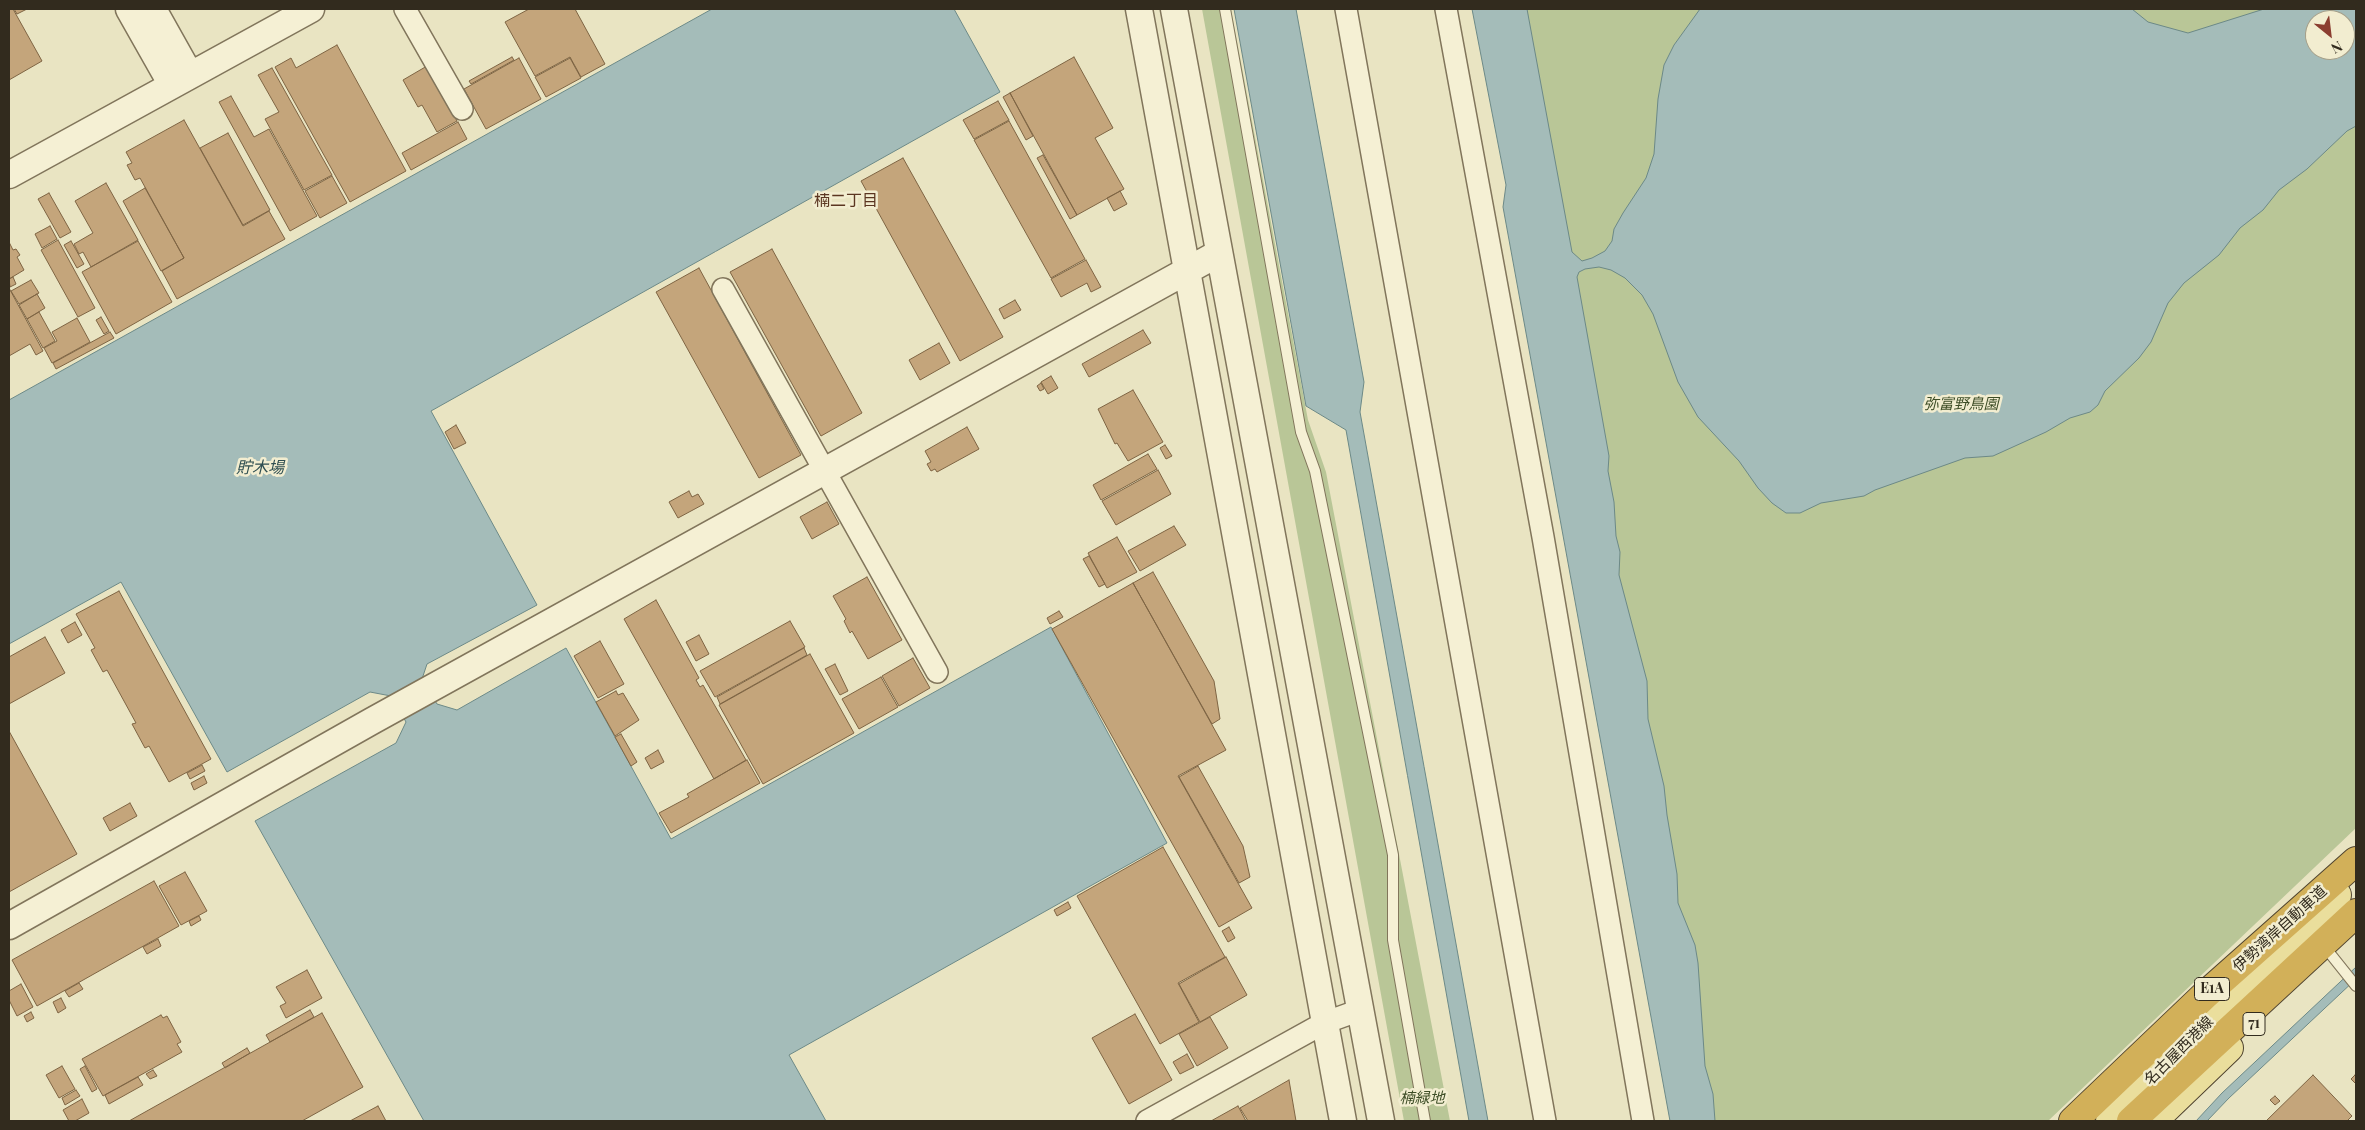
<!DOCTYPE html>
<meta charset="utf-8">
<style>
body{margin:0}
#map{position:relative;width:2365px;height:1130px;overflow:hidden;background:#e9e4c2;font-family:"Playfair Display",serif}
canvas{display:block}
.frame{position:absolute;inset:0;border:10px solid #322b1e;pointer-events:none}
.north{position:absolute;left:2305px;top:10px;width:50px;height:50px;box-sizing:border-box;background:#f2edd0;border:1px solid #a59f89;border-radius:50%;rotate:151deg;font-size:14px;font-weight:700;line-height:20px;text-align:center;color:#322b1e}
.north::after{content:'';display:block;margin:auto;width:18px;height:22px;background:#8b3e30;clip-path:polygon(50% 0,100% 100%,50% 72%,0 100%)}
</style>
<div id="map">
<canvas width="2365" height="1130"></canvas>
<div class="frame"></div>
<div class="north">N</div>
</div>
<script>
const g = document.querySelector('canvas').getContext('2d');
g.lineJoin = 'round';
function paint(path, color) { g.fillStyle = color; g.fill(path, 'evenodd'); }
const poly = rows => new Path2D(rows.map(r => 'M' + r).join(''));
function strokePath(path, color, width, dash) { g.strokeStyle = color; g.lineWidth = width; g.lineCap = dash ? 'butt' : 'round'; g.setLineDash(dash || []); g.stroke(path); }
function label(font, color, halo, rows, align = 'center') {
  g.font = font + ' "Playfair Display","Noto Sans JP",serif'; g.lineWidth = 5; g.setLineDash([]); g.textBaseline = 'middle'; g.strokeStyle = halo; g.fillStyle = color; for (const [text, x, y, turn = 0] of rows) {
    g.save(); g.translate(x, y); g.rotate((+turn || 0) * Math.PI / 180); g.textAlign = isNaN(turn) ? turn : align; if (halo) g.strokeText(text, 0, 0); g.fillText(text, 0, 0); g.restore();
  }
}
paint(poly([
 [1202,9,1231,9,1308,420,1326,472,1450,1121,1404,1121],
 [1488,9,2356,9,2356,828,2048,1121,1688,1121],
 [2315,20,2345,20,2345,50,2315,50]
]), '#b9c697');
const water = poly([
 [712,9,954,9,1000,92,431,411,537,605,427,664,422,679,437,704,457,710,566,648,671,839,1051,627,1167,843,789,1055,826,1121,424,1121,255,821,396,743,406,722,391,696,370,692,227,772,121,582,9,644,9,400,712,9],
 [1234,9,1296,9,1364,382,1360,412,1488,1121,1469,1121,1346,430,1306,406,1234,9],
 [1472,9,1527,9,1572,252,1582,261,1592,258,1605,251,1612,241,1614,229,1623,213,1646,178,1654,154,1658,99,1664,65,1674,45,1700,9,2132,9,2148,22,2188,33,2264,9,2356,9,2356,126,2347,131,2307,169,2279,190,2263,210,2240,228,2219,255,2184,283,2168,303,2151,342,2139,358,2105,391,2098,405,2090,412,2070,418,2046,432,1993,456,1965,458,1875,490,1864,496,1821,503,1800,513,1786,513,1772,503,1758,488,1739,461,1698,417,1678,382,1653,314,1642,295,1625,278,1611,270,1599,267,1585,269,1579,272,1577,277,1609,456,1608,471,1614,502,1616,536,1620,552,1619,575,1647,681,1648,719,1664,786,1667,815,1677,874,1678,903,1695,945,1698,963,1705,1066,1713,1094,1715,1121,1670,1121,1503,207,1506,185,1472,9],
 [2315,20,2345,20,2345,50,2315,50,2315,20],
 [2356,967,2356,979,2229,1098,2207,1121,2196,1121,2222,1093,2356,967]
]);
paint(water, '#a4bcb9');
strokePath(water, '#6c8987', 1);
const building = poly([
 [9,9,13,9,42,61,9,80,9,9],
 [14,9,27,9,17,14,14,9],
 [529,9,575,9,605,64,581,77,570,57,535,76,505,22,529,9],
 [337,45,406,171,350,202,275,67,291,58,296,68,337,45],
 [512,57,514,60,471,84,469,81,512,57],
 [1074,57,1113,128,1095,138,1124,189,1077,215,1010,93,1074,57],
 [519,58,541,99,486,129,464,89,519,58],
 [570,58,581,78,546,97,535,77,570,58],
 [427,66,457,121,437,132,422,105,418,107,403,80,427,66],
 [272,68,332,175,304,190,265,119,279,112,258,75,272,68],
 [1010,93,1033,136,1026,140,1003,97,1010,93],
 [231,96,254,137,269,129,317,216,290,231,219,102,231,96],
 [998,101,1009,120,974,139,963,120,998,101],
 [184,120,243,226,269,211,285,239,177,299,162,271,184,258,140,178,135,180,127,165,132,163,126,152,184,120],
 [1009,121,1085,259,1051,278,974,140,1009,121],
 [458,122,467,139,411,170,402,153,458,122],
 [228,133,270,210,243,225,200,148,228,133],
 [1043,155,1077,215,1070,219,1037,158,1043,155],
 [903,158,1003,337,960,361,861,181,903,158],
 [332,176,347,203,320,218,305,191,332,176],
 [106,183,138,240,91,267,83,252,79,254,74,244,93,233,75,201,106,183],
 [145,188,184,258,161,271,123,201,145,188],
 [1120,191,1127,204,1114,211,1107,198,1120,191],
 [49,193,71,232,60,238,38,199,49,193],
 [50,226,57,239,42,248,35,234,50,226],
 [58,240,95,308,78,317,41,250,58,240],
 [71,241,84,264,77,268,64,245,71,241],
 [138,241,172,302,116,334,82,272,138,241],
 [9,242,13,250,16,249,20,255,17,257,24,270,9,279,9,242],
 [772,249,862,413,821,436,730,272,772,249],
 [1086,260,1101,287,1091,292,1087,283,1061,297,1051,279,1086,260],
 [699,268,801,455,759,478,656,292,699,268],
 [13,277,16,284,10,287,9,279,13,277],
 [31,280,39,293,19,304,11,291,31,280],
 [9,288,43,351,36,355,30,344,9,356,9,288],
 [37,294,45,308,27,319,19,305,37,294],
 [1015,300,1021,310,1004,319,999,309,1015,300],
 [39,312,55,341,43,348,27,319,39,312],
 [101,317,109,331,104,334,96,320,101,317],
 [77,318,90,342,52,363,44,348,57,341,52,332,77,318],
 [1143,330,1151,343,1089,377,1082,364,1143,330],
 [110,332,114,338,56,369,53,363,110,332],
 [939,343,950,363,920,380,909,360,939,343],
 [1051,376,1058,388,1048,394,1041,382,1051,376],
 [1041,383,1044,389,1040,391,1037,386,1041,383],
 [1133,390,1163,442,1128,461,1117,443,1115,444,1098,409,1133,390],
 [456,425,466,443,454,449,445,432,456,425],
 [967,427,979,449,937,472,935,469,931,471,927,464,931,462,925,451,967,427],
 [1165,445,1172,456,1166,459,1160,448,1165,445],
 [1148,454,1157,469,1101,500,1093,485,1148,454],
 [1158,470,1171,494,1116,525,1102,501,1158,470],
 [689,491,692,497,698,494,704,504,678,518,669,502,689,491],
 [827,502,839,524,812,539,800,517,827,502],
 [1174,526,1186,545,1140,571,1128,551,1174,526],
 [1117,537,1137,572,1107,588,1088,553,1117,537],
 [1089,556,1105,584,1099,587,1083,559,1089,556],
 [1153,572,1214,681,1220,719,1212,724,1133,583,1153,572],
 [867,577,902,640,868,659,852,631,850,633,844,621,846,619,833,596,867,577],
 [1133,583,1226,750,1178,776,1252,908,1219,927,1052,629,1133,583],
 [119,591,211,759,169,782,149,746,145,748,132,724,136,723,107,670,103,672,91,650,95,648,76,614,119,591],
 [656,600,699,678,696,680,700,687,703,685,746,760,714,779,624,619,656,600],
 [1059,611,1063,617,1050,624,1047,618,1059,611],
 [790,621,805,647,715,697,700,671,790,621],
 [75,622,82,635,68,643,61,630,75,622],
 [699,635,709,654,696,661,686,642,699,635],
 [45,637,65,673,9,704,9,657,45,637],
 [600,641,624,684,598,698,574,656,600,641],
 [804,648,807,655,720,704,717,697,804,648],
 [810,654,854,733,763,784,719,705,810,654],
 [913,658,930,688,899,706,882,676,913,658],
 [835,664,848,691,840,695,825,669,835,664],
 [881,677,898,707,859,729,842,699,881,677],
 [616,691,618,695,623,693,639,720,615,736,596,702,616,691],
 [9,731,77,854,9,892,9,731],
 [621,734,637,762,631,766,615,737,621,734],
 [658,750,664,762,651,769,645,758,658,750],
 [747,760,760,783,671,833,659,813,689,797,687,794,747,760],
 [202,765,205,771,190,779,187,773,202,765],
 [1198,766,1243,846,1250,877,1239,883,1179,777,1198,766],
 [204,776,207,783,194,790,191,783,204,776],
 [130,803,137,816,110,831,103,818,130,803],
 [1163,847,1225,957,1178,983,1199,1022,1160,1044,1077,896,1163,847],
 [185,872,207,911,181,925,159,886,185,872],
 [154,881,179,926,37,1006,12,960,154,881],
 [1068,902,1071,908,1057,916,1054,910,1068,902],
 [199,916,201,920,191,926,189,921,199,916],
 [1229,927,1235,938,1228,942,1222,931,1229,927],
 [158,939,161,946,147,954,143,947,158,939],
 [1226,957,1247,995,1200,1022,1179,984,1226,957],
 [307,970,322,998,286,1018,280,1006,286,1003,276,987,307,970],
 [79,983,83,989,69,997,65,991,79,983],
 [21,984,33,1007,17,1016,9,1000,9,991,21,984],
 [61,998,66,1008,58,1013,53,1002,61,998],
 [310,1010,314,1017,270,1042,266,1035,310,1010],
 [31,1012,34,1018,27,1022,24,1016,31,1012],
 [322,1013,363,1087,302,1121,129,1121,322,1013],
 [1135,1014,1172,1080,1129,1104,1092,1038,1135,1014],
 [161,1015,163,1018,167,1016,181,1042,177,1044,182,1052,103,1096,82,1059,161,1015],
 [1210,1017,1228,1048,1197,1066,1179,1034,1210,1017],
 [247,1048,250,1053,225,1068,222,1063,247,1048],
 [1187,1054,1194,1067,1180,1074,1173,1062,1187,1054],
 [62,1066,75,1089,59,1098,46,1075,62,1066],
 [85,1066,97,1089,92,1092,80,1069,85,1066],
 [153,1070,157,1076,150,1079,146,1074,153,1070],
 [2313,1075,2352,1116,2347,1121,2266,1121,2313,1075],
 [2355,1075,2356,1076,2356,1084,2351,1079,2355,1075],
 [138,1077,143,1085,109,1104,105,1095,138,1077],
 [1289,1080,1296,1121,1248,1121,1240,1108,1289,1080],
 [76,1090,80,1096,65,1105,62,1098,76,1090],
 [2275,1096,2280,1101,2275,1105,2270,1100,2275,1096],
 [82,1099,89,1113,75,1121,69,1121,63,1110,82,1099],
 [378,1106,386,1121,350,1121,378,1106],
 [1238,1106,1246,1121,1211,1121,1238,1106]
]);
paint(building, '#c4a57b');
strokePath(building, '#7e6443', 1);
const service = poly([
 [1225,9,1301,432,1315,471,1393,855,1393,940,1425,1121],
 [2328,951,2356,986]
]);
const minor = poly([
 [405,9,462,109],
 [1346,9,1545,1121],
 [1446,9,1543,537,1643,1121],
 [723,289,937,672],
 [1147,1121,1324,1023,1360,1010]
]);
const tertiary = poly([
 [129,9,172,85],
 [153,9,190,75],
 [1139,9,1343,1121],
 [1174,9,1381,1121],
 [9,175,311,9],
 [9,926,372,721,1219,253]
]);
const primary = poly([
 [2110,1121,2337,895],
 [2153,1121,2229,1048]
]);
const motorway = poly([
 [2073,1121,2204,996,2356,861],
 [2131,1121,2356,913]
]);
strokePath(service, '#81755b', 12);
strokePath(minor, '#81755b', 24);
strokePath(tertiary, '#81755b', 29);
strokePath(primary, '#4f432f', 30);
strokePath(motorway, '#4f432f', 30);
strokePath(service, '#f5f0d4', 10);
strokePath(minor, '#f5f0d4', 21);
strokePath(tertiary, '#f5f0d4', 26);
strokePath(primary, '#eade9c', 28);
strokePath(motorway, '#d2b059', 28);
for (const [x, y, w] of [
 [2212,989,35],
 [2254,1024,22]
]) { const box = new Path2D(); box.roundRect(x - w / 2, y - 11.5, w, 23, 4); g.fillStyle = '#f2edd0'; g.fill(box); strokePath(box, '#322b1e', 1); }
label('bold 14px', '#322b1e', null, [
 ["E1A",2212,989],
 ["71",2254,1024]
]);
label('italic 15px', '#3d4d26', '#f2edd0', [
 ["弥富野鳥園",1961,404],
 ["楠緑地",1422,1098]
]);
label('15px', '#322b1e', '#f2edd0', [
 ["伊勢湾岸自動車道",2280,929,-42],
 ["名古屋西港線",2179,1051,-45]
]);
label('16px', '#5b3621', '#f2edd0', [
 ["楠二丁目",846,201]
]);
label('italic 16px', '#2e4e51', '#f2edd0', [
 ["貯木場",260,468]
]);
</script>
